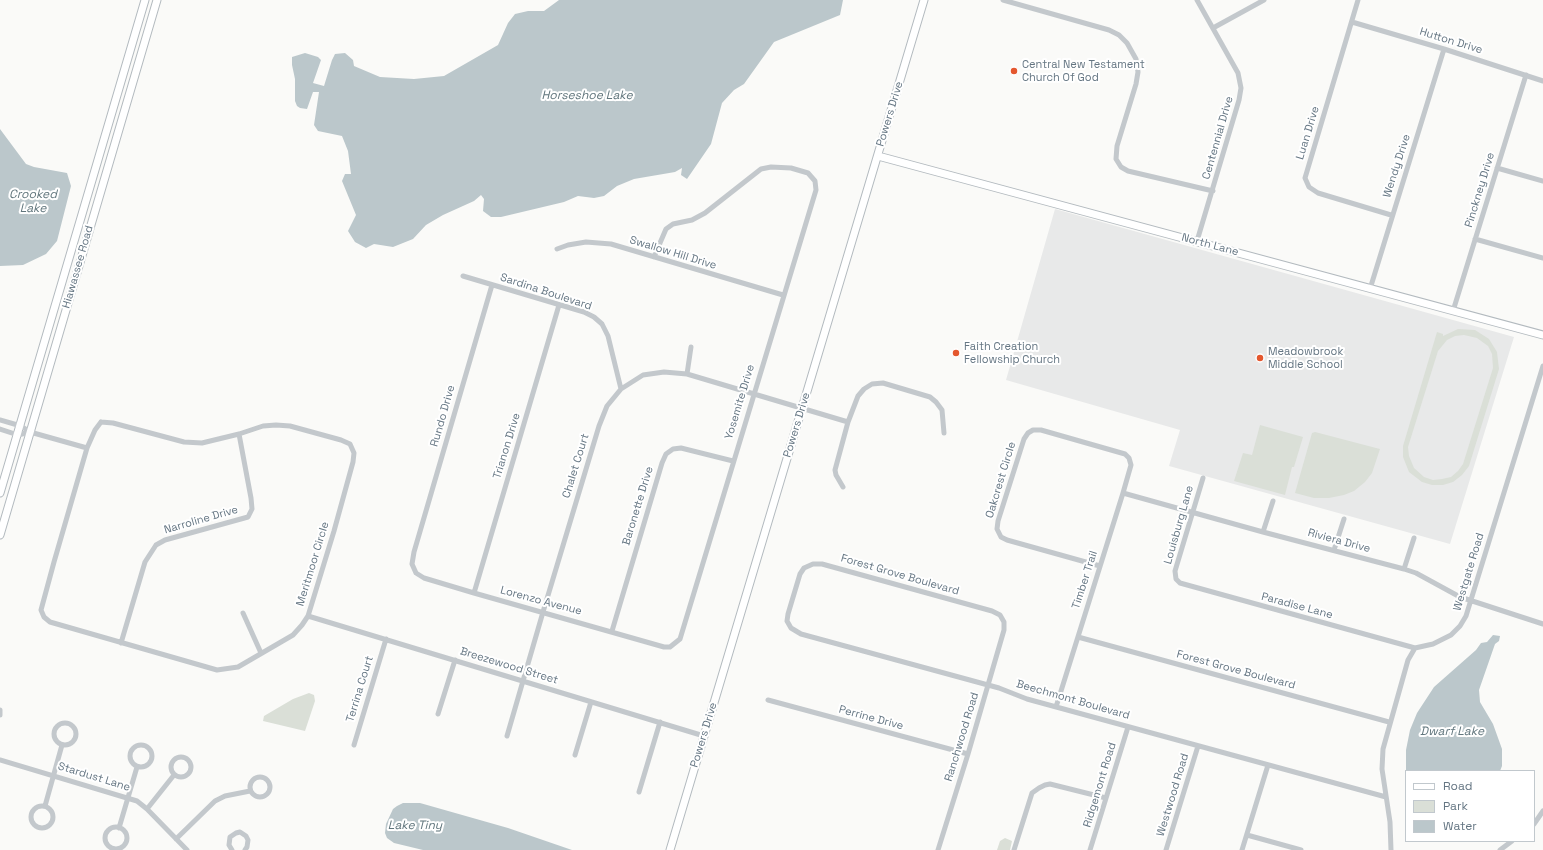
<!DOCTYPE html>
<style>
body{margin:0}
#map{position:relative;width:1543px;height:850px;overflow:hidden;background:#fafaf8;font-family:"Space Grotesk",sans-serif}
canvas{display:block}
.legend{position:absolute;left:1405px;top:770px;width:130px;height:72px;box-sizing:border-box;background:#fff;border:1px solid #c1c8cd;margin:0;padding:5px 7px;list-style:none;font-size:12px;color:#657683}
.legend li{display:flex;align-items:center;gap:8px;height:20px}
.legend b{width:20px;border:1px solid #c1c8cd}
</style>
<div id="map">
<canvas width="1543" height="850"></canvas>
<ul class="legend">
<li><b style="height:5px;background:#fff"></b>Road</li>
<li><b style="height:11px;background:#dadfd7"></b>Park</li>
<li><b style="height:11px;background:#bbc7cb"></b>Water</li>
</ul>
</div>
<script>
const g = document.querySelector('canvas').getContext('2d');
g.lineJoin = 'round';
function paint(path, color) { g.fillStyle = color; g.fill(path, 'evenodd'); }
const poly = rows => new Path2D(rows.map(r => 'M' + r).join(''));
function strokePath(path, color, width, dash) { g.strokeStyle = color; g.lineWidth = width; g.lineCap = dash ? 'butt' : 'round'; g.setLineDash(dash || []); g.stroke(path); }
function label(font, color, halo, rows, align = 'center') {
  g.font = font + ' "Space Grotesk",sans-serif'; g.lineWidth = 4; g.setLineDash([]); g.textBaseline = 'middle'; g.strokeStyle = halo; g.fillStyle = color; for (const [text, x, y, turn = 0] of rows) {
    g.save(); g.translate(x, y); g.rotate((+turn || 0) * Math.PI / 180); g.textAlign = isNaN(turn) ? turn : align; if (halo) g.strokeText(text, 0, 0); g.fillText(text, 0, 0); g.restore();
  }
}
paint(poly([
 [1055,209,1514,337,1450,544,1169,466,1180,430,1006,380]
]), '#e8e9e9');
paint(poly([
 [1458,329,1475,330,1489,339,1497,352,1499,369,1469,466,1462,475,1453,482,1443,485,1432,485,1422,482,1409,472,1403,457,1403,446,1437,332,1443,334,1443,336],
 [1464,335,1477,338,1488,346,1492,354,1493,368,1463,464,1458,471,1451,477,1442,479,1433,480,1424,477,1414,468,1409,456,1408,447,1438,351,1447,340,1455,336],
 [1260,425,1303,437,1294,467,1292,467,1285,495,1234,481,1243,453,1252,455],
 [1315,432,1380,449,1372,473,1365,482,1354,491,1344,495,1329,498,1314,498,1295,493,1312,433],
 [309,693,314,695,315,701,305,731,263,721,264,716,293,699],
 [1005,838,1012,841,1010,850,997,850,1000,841]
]), '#dadfd7');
paint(poly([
 [559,0,843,0,840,15,774,42,744,84,734,90,722,103,711,144,687,179,681,175,682,168,675,172,634,179,617,186,604,196,594,198,578,196,564,202,501,217,491,217,483,211,484,199,481,195,474,201,443,215,426,225,413,239,393,247,374,244,366,248,355,242,348,231,356,215,342,181,345,174,351,174,348,151,342,136,318,131,314,125,319,92,313,92,307,109,300,108,297,106,295,101,295,79,292,65,292,57,305,53,318,57,321,60,313,83,324,86,332,60,335,54,345,53,353,60,354,66,380,77,414,79,444,76,498,45,508,23,515,14,528,11,544,11],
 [0,129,26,164,34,167,67,173,71,186,57,241,46,254,23,265,0,266],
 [1493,635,1500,636,1499,641,1495,644,1479,690,1480,702,1493,724,1502,749,1502,766,1500,771,1406,771,1406,750,1410,730,1417,713,1434,687,1476,650,1481,643,1487,642],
 [403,803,420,803,508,828,572,850,423,850,394,843,387,838,385,833,386,824,393,809,397,806]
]), '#bbc7cb');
const secondary = poly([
 [878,156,1543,335],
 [0,493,145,0],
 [0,535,157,0],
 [670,850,924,0]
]);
strokePath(secondary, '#b3babf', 9);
strokePath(poly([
 [1003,0,1109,30,1119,35,1127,43,1136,59,1138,72,1136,84,1117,146,1116,159,1121,167,1128,171,1213,191],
 [1358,0,1305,178,1309,187,1318,193,1391,215],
 [1352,22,1444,49,1543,81],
 [1213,28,1264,0],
 [1497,168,1543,181],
 [1475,239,1543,258],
 [1197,241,1239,100,1241,88,1238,73,1197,0],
 [557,249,568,245,586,242,611,244,783,295],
 [463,276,584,312,594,317,602,324,608,336,621,389],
 [492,285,414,552,412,564,416,573,424,578,474,593,664,647,670,647,680,639,816,190,815,181,808,173,791,168,771,167,761,169,705,213,692,220,673,224,666,229,654,257],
 [1370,289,1444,49],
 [1453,311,1526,75],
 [687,374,691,347],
 [0,420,21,426,30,432,87,448],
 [101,422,113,423,184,442,202,443,239,434,263,426,276,425,290,426,341,440,350,444,354,453,353,462,334,531,308,616,302,625,293,635,238,667,217,670,50,622,44,617,41,610,54,562,87,448,95,430,101,422],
 [0,429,18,435,30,432],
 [1203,478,1175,571,1176,579,1180,583,1415,648],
 [843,487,836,475,835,470,848,422,858,396,864,389,872,384,883,383,930,397,936,402,942,410,944,433],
 [1123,493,1263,532,1404,569,1416,573,1460,597,1543,624],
 [1263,532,1273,501],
 [1334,550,1344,519],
 [1404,569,1414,538],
 [474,593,559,305],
 [243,613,261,653],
 [308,616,704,736],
 [612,631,662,463,666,454,673,449,681,448,733,461],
 [1078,637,1389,722],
 [121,643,145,562,156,545,165,540,248,517,252,509,251,498,239,434],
 [768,700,968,754],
 [1056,707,1123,493,1131,465,1129,458,1125,454,1041,430,1033,430,1028,433,1024,439,998,521,997,529,1001,537,1007,540,1100,566],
 [0,710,0,715],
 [438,714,455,660],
 '54 734a11 11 0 1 1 22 0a11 11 0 1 1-22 0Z',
 [507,736,543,612,599,426,607,406,621,389,643,375,664,372,687,374,848,422],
 '130 756a11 11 0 1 1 22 0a11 11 0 1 1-22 0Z',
 [354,745,386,639],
 [575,755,591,702],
 '171 767a10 10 0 1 1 20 0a10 10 0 1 1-20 0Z',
 [0,760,137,801,147,809,187,850],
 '250 787a10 10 0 1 1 20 0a10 10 0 1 1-20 0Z',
 [639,792,660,722],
 [45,806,62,745],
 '31 817a11 11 0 1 1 22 0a11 11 0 1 1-22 0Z',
 [147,809,174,775],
 [1534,824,1543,811],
 '105 838a11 11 0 1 1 22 0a11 11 0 1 1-22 0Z',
 [119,828,137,767],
 [1247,835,1301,850],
 [176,839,215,801,225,796,250,791],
 [232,850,229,845,230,837,236,833,240,832,246,836,248,840,247,847,245,850],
 [938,850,968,754,988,685,1004,630,1004,622,1000,615,992,611,822,564,813,564,804,568,800,574,788,614,787,621,791,628,801,634,999,688,1027,699,1386,797],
 [1014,850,1032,793,1039,788,1045,785,1050,784,1106,798],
 [1090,850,1128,727],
 [1166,850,1198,746],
 [1242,850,1268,765],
 [1391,850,1390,822,1382,769,1383,749,1408,660,1415,648,1433,644,1451,635,1460,626,1466,616,1543,366],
 [1500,850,1512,841]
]), '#c3c8cc', 5);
strokePath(secondary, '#fff', 7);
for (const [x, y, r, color] of [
 [1014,71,4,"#e4572e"],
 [956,353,4,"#e4572e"],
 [1260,358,4,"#e4572e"]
]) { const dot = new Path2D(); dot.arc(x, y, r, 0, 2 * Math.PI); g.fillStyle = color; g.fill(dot); strokePath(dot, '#fff', 1.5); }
label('11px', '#657683', '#fff', [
 ["Hutton Drive",1451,41,17],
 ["Powers Drive",890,114,-73],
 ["Luan Drive",1308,133,-73],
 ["Centennial Drive",1218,138,-74],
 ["Wendy Drive",1397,166,-72],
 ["Pinckney Drive",1480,190,-73],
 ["North Lane",1210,245,15],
 ["Swallow Hill Drive",673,253,17],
 ["Hiawassee Road",78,267,-74],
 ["Sardina Boulevard",546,292,18],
 ["Yosemite Drive",740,402,-73],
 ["Rundo Drive",443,416,-74],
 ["Powers Drive",797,425,-73],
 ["Trianon Drive",507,446,-73],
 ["Chalet Court",576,466,-73],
 ["Oakcrest Circle",1001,480,-73],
 ["Baronette Drive",638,506,-73],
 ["Narroline Drive",201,520,-16],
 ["Louisburg Lane",1179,525,-74],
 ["Riviera Drive",1339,541,15],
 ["Meritmoor Circle",313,564,-73],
 ["Westgate Road",1469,572,-73],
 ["Forest Grove Boulevard",900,575,16],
 ["Timber Trail",1085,580,-72],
 ["Lorenzo Avenue",541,601,15],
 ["Paradise Lane",1297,606,15],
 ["Breezewood Street",509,666,17],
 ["Forest Grove Boulevard",1236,670,15],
 ["Terrina Court",360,689,-73],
 ["Beechmont Boulevard",1073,700,16],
 ["Perrine Drive",871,718,15],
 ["Powers Drive",704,735,-73],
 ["Ranchwood Road",962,737,-73],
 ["Stardust Lane",94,777,17],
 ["Ridgemont Road",1100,785,-73],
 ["Westwood Road",1173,795,-73]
]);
label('11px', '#657683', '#fff', [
 ["Central New Testament",1022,65],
 ["Church Of God",1022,78],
 ["Faith Creation",964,347],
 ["Fellowship Church",964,360],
 ["Meadowbrook",1268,352],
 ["Middle School",1268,365]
], 'left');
label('italic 12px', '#60757c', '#fff', [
 ["Horseshoe Lake",587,96],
 ["Crooked",33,195],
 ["Lake",33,209],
 ["Dwarf Lake",1452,732],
 ["Lake Tiny",415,826]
]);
</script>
